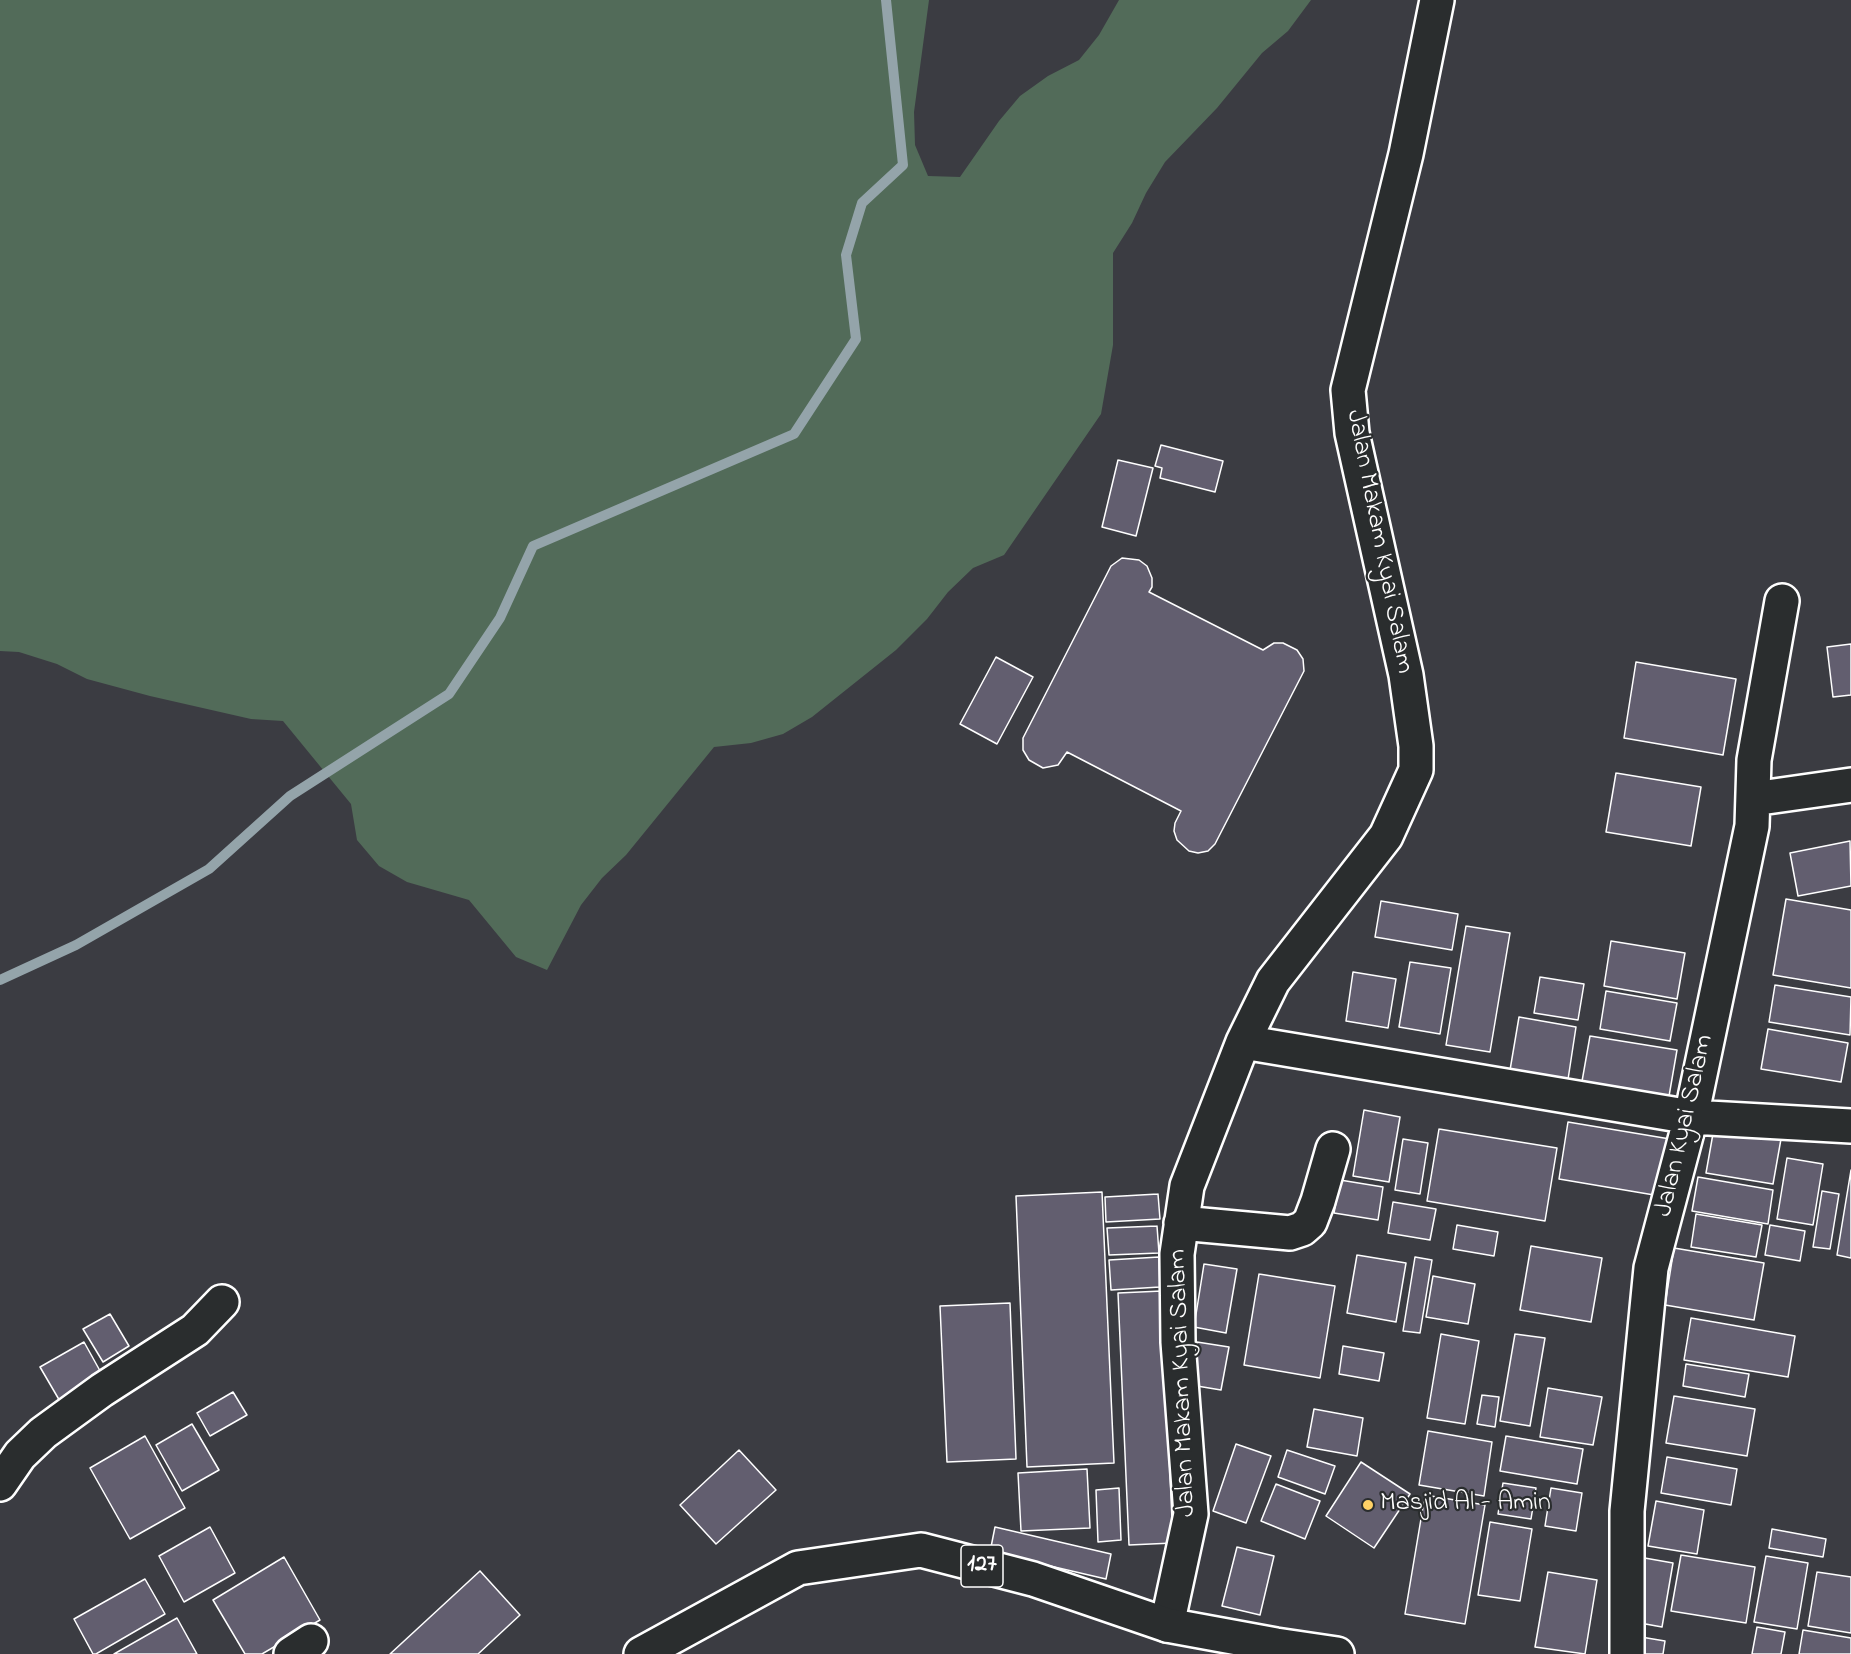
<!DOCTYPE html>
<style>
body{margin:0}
canvas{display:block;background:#3b3c42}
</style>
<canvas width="1851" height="1654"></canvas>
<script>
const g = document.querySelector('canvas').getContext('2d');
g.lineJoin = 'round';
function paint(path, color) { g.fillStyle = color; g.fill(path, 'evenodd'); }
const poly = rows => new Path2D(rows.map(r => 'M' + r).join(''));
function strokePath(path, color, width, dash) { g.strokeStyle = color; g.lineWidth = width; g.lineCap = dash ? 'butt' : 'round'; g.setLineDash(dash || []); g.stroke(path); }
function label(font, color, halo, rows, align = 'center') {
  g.font = font + ' "Indie Flower",sans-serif'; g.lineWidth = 4.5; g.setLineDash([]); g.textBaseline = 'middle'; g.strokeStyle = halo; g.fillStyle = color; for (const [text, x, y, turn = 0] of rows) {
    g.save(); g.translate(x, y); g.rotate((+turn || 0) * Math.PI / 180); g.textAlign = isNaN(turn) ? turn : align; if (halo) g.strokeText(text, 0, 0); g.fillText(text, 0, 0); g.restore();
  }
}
paint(poly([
 [0,0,929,0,914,112,915,145,928,176,960,177,999,121,1020,96,1048,76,1079,60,1099,35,1119,0,1311,0,1288,31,1262,53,1217,108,1165,162,1146,193,1132,223,1113,253,1113,345,1101,414,1004,555,973,568,948,592,927,619,896,650,812,717,783,734,751,743,714,747,626,855,602,878,581,905,547,970,516,957,469,900,407,882,379,866,357,840,351,804,283,721,251,719,150,696,87,679,57,664,19,652,0,651]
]), '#526b59');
strokePath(poly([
 [0,980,76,945,209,869,290,796,449,694,500,618,533,546,794,434,856,339,846,255,862,203,903,165,886,0]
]), '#94a4aa', 10);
const building = poly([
 [1161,445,1223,461,1215,492,1160,478,1162,468,1155,466,1161,445],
 [1118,460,1153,468,1136,536,1102,527,1118,460],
 [1122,558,1139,560,1147,566,1152,578,1152,587,1149,592,1263,650,1274,643,1283,643,1297,650,1303,659,1304,671,1215,844,1208,851,1198,853,1189,851,1177,840,1174,831,1175,823,1181,811,1067,752,1058,765,1043,768,1029,760,1023,750,1023,738,1111,566,1122,558],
 [1851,644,1851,695,1833,697,1827,647,1851,644],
 [996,657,1033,677,997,744,960,724,996,657],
 [1636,662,1736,679,1723,755,1624,738,1636,662],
 [1616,773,1701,787,1691,846,1606,832,1616,773],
 [1850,841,1851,886,1798,896,1790,853,1850,841],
 [1786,899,1851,910,1851,988,1773,975,1786,899],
 [1381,901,1458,914,1452,950,1375,937,1381,901],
 [1466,926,1510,933,1490,1052,1446,1045,1466,926],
 [1611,941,1685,953,1677,999,1604,986,1611,941],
 [1410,962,1451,968,1440,1034,1399,1027,1410,962],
 [1353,972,1396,979,1388,1028,1346,1021,1353,972],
 [1540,977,1584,984,1578,1020,1534,1013,1540,977],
 [1775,985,1851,997,1850,1035,1769,1022,1775,985],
 [1606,991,1677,1003,1670,1041,1600,1029,1606,991],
 [1519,1017,1576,1027,1567,1086,1509,1076,1519,1017],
 [1768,1029,1848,1043,1841,1082,1761,1069,1768,1029],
 [1590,1036,1677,1050,1668,1102,1581,1087,1590,1036],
 [1364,1110,1400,1117,1389,1182,1353,1176,1364,1110],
 [1568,1122,1670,1139,1660,1196,1559,1179,1568,1122],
 [1714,1128,1781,1139,1773,1184,1706,1173,1714,1128],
 [1439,1129,1557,1148,1545,1221,1427,1201,1439,1129],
 [1403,1139,1428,1143,1420,1194,1395,1190,1403,1139],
 [1787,1158,1823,1164,1813,1225,1777,1219,1787,1158],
 [1851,1170,1851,1258,1837,1255,1851,1170],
 [1698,1177,1773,1190,1768,1224,1692,1211,1698,1177],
 [1340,1180,1383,1187,1378,1220,1334,1213,1340,1180],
 [1822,1191,1839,1194,1830,1249,1813,1247,1822,1191],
 [1102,1192,1114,1463,1027,1467,1016,1196,1102,1192],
 [1158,1194,1160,1219,1106,1222,1105,1197,1158,1194],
 [1393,1202,1436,1209,1430,1240,1388,1233,1393,1202],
 [1696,1214,1762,1225,1756,1257,1691,1247,1696,1214],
 [1457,1225,1498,1232,1494,1256,1453,1249,1457,1225],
 [1770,1225,1805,1231,1800,1261,1765,1255,1770,1225],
 [1157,1226,1159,1253,1109,1255,1107,1228,1157,1226],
 [1531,1246,1602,1258,1591,1322,1520,1310,1531,1246],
 [1674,1248,1764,1263,1754,1320,1665,1305,1674,1248],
 [1357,1255,1406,1263,1396,1322,1347,1313,1357,1255],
 [1159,1257,1160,1287,1111,1290,1109,1260,1159,1257],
 [1415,1257,1432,1260,1420,1333,1403,1331,1415,1257],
 [1204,1264,1237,1269,1226,1333,1194,1327,1204,1264],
 [1259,1274,1335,1286,1320,1378,1244,1365,1259,1274],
 [1433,1276,1475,1284,1468,1324,1426,1317,1433,1276],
 [1162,1291,1173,1543,1129,1545,1118,1293,1162,1291],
 [1010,1303,1016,1459,947,1462,940,1306,1010,1303],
 [110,1314,129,1346,103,1362,83,1329,110,1314],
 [1691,1318,1795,1336,1788,1377,1684,1360,1691,1318],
 [1441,1334,1479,1341,1465,1424,1427,1418,1441,1334],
 [1515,1334,1545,1338,1530,1426,1500,1421,1515,1334],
 [84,1342,104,1378,61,1403,40,1367,84,1342],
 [1197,1342,1229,1347,1221,1390,1191,1385,1197,1342],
 [1343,1346,1384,1353,1379,1381,1339,1374,1343,1346],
 [1686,1364,1749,1374,1745,1397,1683,1386,1686,1364],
 [1548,1388,1602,1397,1593,1445,1540,1437,1548,1388],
 [233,1392,247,1415,210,1436,197,1413,233,1392],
 [1482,1395,1499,1397,1495,1427,1477,1424,1482,1395],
 [1674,1396,1755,1409,1747,1456,1666,1443,1674,1396],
 [1314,1409,1363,1418,1357,1456,1307,1447,1314,1409],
 [192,1424,219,1470,182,1491,156,1445,192,1424],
 [1428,1431,1492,1442,1484,1496,1419,1485,1428,1431],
 [145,1436,185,1508,130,1539,90,1468,145,1436],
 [1506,1436,1583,1449,1577,1484,1500,1471,1506,1436],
 [1236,1444,1271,1456,1246,1523,1213,1511,1236,1444],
 [739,1450,776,1490,716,1544,680,1505,739,1450],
 [1287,1450,1335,1466,1325,1494,1278,1477,1287,1450],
 [1667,1457,1737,1469,1731,1505,1661,1493,1667,1457],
 [1361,1462,1410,1494,1374,1548,1326,1516,1361,1462],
 [1087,1469,1090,1528,1021,1531,1018,1473,1087,1469],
 [1503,1483,1536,1488,1531,1519,1498,1514,1503,1483],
 [1276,1484,1320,1501,1305,1539,1261,1521,1276,1484],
 [1119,1488,1121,1540,1098,1542,1096,1490,1119,1488],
 [1551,1488,1582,1493,1576,1531,1545,1526,1551,1488],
 [1425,1495,1485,1505,1465,1624,1405,1614,1425,1495],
 [1656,1501,1704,1510,1697,1554,1648,1546,1656,1501],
 [1490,1522,1532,1529,1520,1601,1478,1595,1490,1522],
 [210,1527,235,1573,184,1602,159,1556,210,1527],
 [995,1527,1111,1554,1106,1579,990,1552,995,1527],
 [1772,1529,1826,1539,1823,1557,1769,1548,1772,1529],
 [1237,1547,1274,1556,1260,1615,1222,1606,1237,1547],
 [1681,1555,1755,1567,1746,1623,1671,1611,1681,1555],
 [1766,1556,1808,1563,1797,1629,1754,1622,1766,1556],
 [284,1557,320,1620,262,1654,245,1654,213,1600,284,1557],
 [1639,1557,1673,1563,1662,1627,1629,1621,1639,1557],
 [480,1571,520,1615,478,1654,390,1654,480,1571],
 [1548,1572,1597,1580,1585,1654,1535,1647,1548,1572],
 [1817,1572,1851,1577,1851,1633,1808,1626,1817,1572],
 [145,1579,165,1614,96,1654,93,1654,74,1619,145,1579],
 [177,1618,197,1654,114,1654,177,1618],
 [1757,1627,1785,1632,1781,1654,1752,1654,1757,1627],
 [1803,1630,1851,1638,1851,1654,1799,1654,1803,1630],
 [1635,1636,1665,1641,1663,1654,1632,1654,1635,1636]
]);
paint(building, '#625e6f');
strokePath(building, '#fff', 1.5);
const minor = poly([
 [1753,799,1851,785],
 [1243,1042,1691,1117,1851,1126],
 [1181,1223,1290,1233,1302,1229,1310,1222,1318,1201,1333,1149],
 [0,1484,20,1455,43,1433,102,1390,195,1330,222,1302],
 [1167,1625,1191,1514,1178,1342,1177,1254,1187,1186,1243,1042,1273,981,1386,836,1416,770,1416,746,1406,675,1352,433,1348,390,1406,154,1437,0],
 [291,1654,311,1641],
 [1627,1654,1627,1511,1651,1268,1691,1117,1752,826,1754,760,1782,601]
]);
const major = poly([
 [641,1654,798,1568,921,1550,1033,1579,1167,1625,1276,1645,1337,1654]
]);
strokePath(minor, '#fff', 38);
strokePath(major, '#fff', 38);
strokePath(minor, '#2a2d2e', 33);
strokePath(major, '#2a2d2e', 33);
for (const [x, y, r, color] of [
 [1368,1505,6,"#ffd166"]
]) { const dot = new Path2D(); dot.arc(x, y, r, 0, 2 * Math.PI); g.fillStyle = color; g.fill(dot); strokePath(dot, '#2a2d2e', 2); }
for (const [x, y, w] of [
 [982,1566,42]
]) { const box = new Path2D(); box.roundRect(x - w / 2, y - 21, w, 42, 4.5); g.fillStyle = '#2a2d2e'; g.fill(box); strokePath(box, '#fff', 1.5); }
label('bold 24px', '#fff', null, [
 ["127",982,1566]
]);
label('26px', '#fff', '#2a2d2e', [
 ["Jalan Makam Kyai Salam",1378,542,79],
 ["Jalan Kyai Salam",1686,1126,-77],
 ["Jalan Makam Kyai Salam",1184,1383,-92]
]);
label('26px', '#fff', '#2a2d2e', [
 ["Masjid Al - Amin",1380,1505]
], 'left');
</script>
